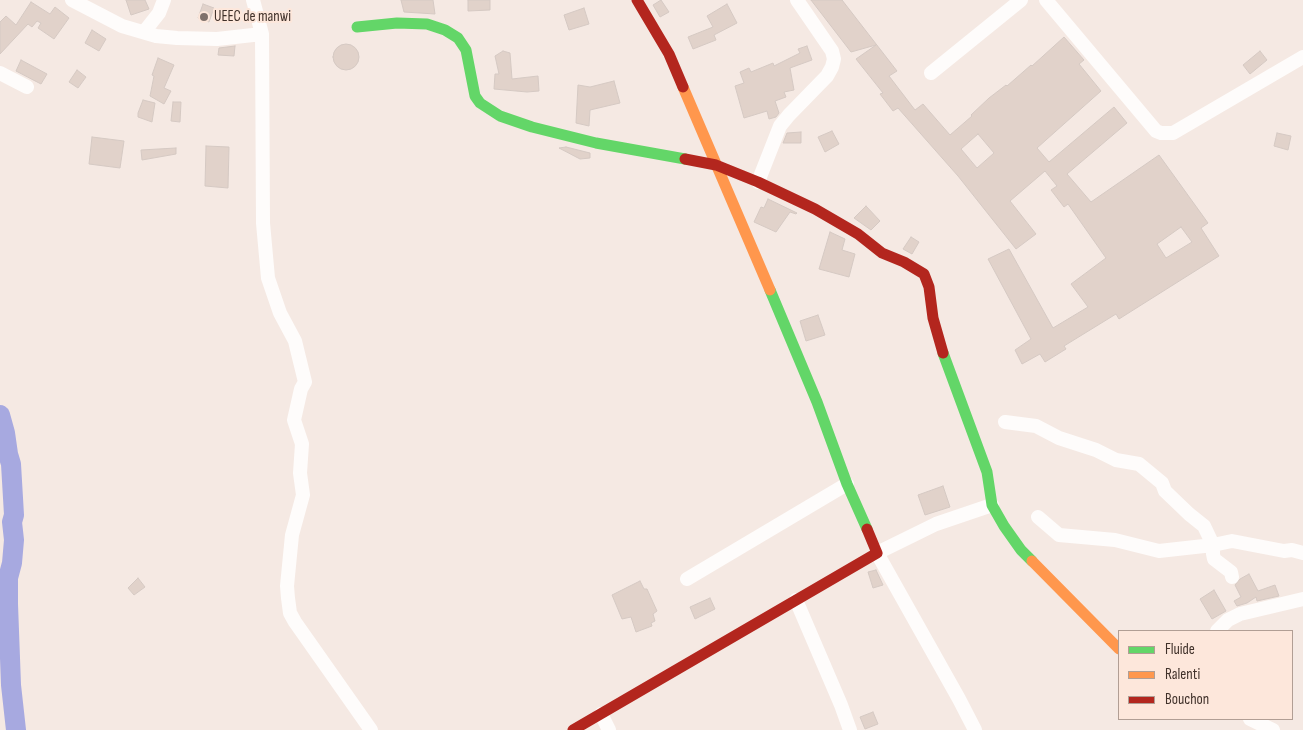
<!DOCTYPE html>
<style>
body{margin:0}
#map{position:relative;width:1303px;height:730px;overflow:hidden;background:#f5e9e3;font-family:"Sofia Sans Condensed",sans-serif}
canvas{display:block}
.legend{position:absolute;left:1118px;top:630px;width:175px;height:90px;box-sizing:border-box;background:#fde7db;border:1px solid #b19e94;margin:0;padding:6px 9px;list-style:none;font-size:15px;color:#40312a}
.legend li{display:flex;align-items:center;gap:10px;height:25px}
.legend b{width:25px;border:1px solid #b19e94}
</style>
<div id="map">
<canvas width="1303" height="730"></canvas>
<ul class="legend">
<li><b style="height:6px;background:#63d668"></b>Fluide</li>
<li><b style="height:6px;background:#ff974d"></b>Ralenti</li>
<li><b style="height:6px;background:#b3261e"></b>Bouchon</li>
</ul>
</div>
<script>
const g = document.querySelector('canvas').getContext('2d');
g.lineJoin = 'round';
const poly = rows => new Path2D(rows.map(r => 'M' + r).join(''));
function strokePath(path, color, width, dash) { g.strokeStyle = color; g.lineWidth = width; g.lineCap = dash ? 'butt' : 'round'; g.setLineDash(dash || []); g.stroke(path); }
function paint(path, color) { g.fillStyle = color; g.fill(path, 'evenodd'); }
function label(font, color, halo, rows, align = 'center') {
  g.font = font + ' "Sofia Sans Condensed",sans-serif'; g.lineWidth = 4; g.setLineDash([]); g.textBaseline = 'middle'; g.strokeStyle = halo; g.fillStyle = color; for (const [text, x, y, turn = 0] of rows) {
    g.save(); g.translate(x, y); g.rotate((+turn || 0) * Math.PI / 180); g.textAlign = isNaN(turn) ? turn : align; if (halo) g.strokeText(text, 0, 0); g.fillText(text, 0, 0); g.restore();
  }
}
strokePath(poly([
 [0,415,5,433,8,454,11,464,14,515,12,522,14,540,12,563,8,578,8,604,11,685,16,730]
]), '#a7a9e0', 20);
const building = poly([
 [126,0,145,0,149,9,131,15,126,0],
 [401,0,433,0,435,14,404,12,401,0],
 [468,0,490,0,490,10,468,11,468,0],
 [661,0,669,12,660,17,653,5,661,0],
 [811,0,842,0,897,71,889,76,915,110,923,104,950,135,972,116,971,115,989,98,1006,85,1007,86,1031,65,1032,66,1064,37,1084,60,1079,64,1101,91,1037,148,1049,162,1114,107,1127,123,1067,174,1091,202,1159,155,1208,223,1201,228,1219,256,1119,319,1116,314,1064,346,1066,349,1045,362,1040,354,1022,364,1015,350,1031,339,988,259,1009,249,1053,328,1088,307,1071,284,1106,258,1068,204,1064,207,1051,190,1057,186,1045,171,1010,201,1036,234,1016,249,958,176,898,108,893,111,880,94,883,93,856,59,876,45,851,52,811,0],
 [978,134,994,153,977,168,961,149,978,134],
 [1181,227,1192,242,1166,258,1157,244,1181,227],
 [31,2,50,14,55,7,69,18,54,39,38,28,41,23,37,21,32,27,28,24,0,54,0,22,6,16,16,25,31,2],
 [203,4,214,8,209,22,198,18,203,4],
 [727,4,737,23,714,35,716,40,693,49,688,37,713,27,707,16,727,4],
 [584,8,589,24,569,30,564,15,584,8],
 [92,30,106,39,99,51,85,43,92,30],
 '333 57a13 13 0 1 1 26 0a13 13 0 1 1-26 0Z',
 [235,46,234,56,218,55,219,48,235,46],
 [807,46,812,60,790,68,794,90,784,92,786,97,775,101,779,113,776,117,769,119,767,111,744,118,735,86,744,83,740,72,749,68,751,72,773,63,774,66,800,53,798,49,807,46],
 [503,51,510,53,512,79,538,76,539,91,527,92,494,89,495,74,499,74,495,56,503,51],
 [1260,51,1267,60,1250,74,1243,65,1260,51],
 [158,58,174,65,164,88,171,91,164,104,150,96,154,76,152,75,158,58],
 [21,60,47,74,41,84,16,71,21,60],
 [77,70,86,77,78,88,69,82,77,70],
 [614,81,620,103,590,110,589,126,576,123,578,85,590,87,614,81],
 [143,100,155,103,152,122,138,117,138,113,143,100],
 [173,102,181,102,180,122,171,121,173,102],
 [832,131,839,144,825,152,818,137,832,131],
 [801,132,801,143,783,143,787,133,801,132],
 [1277,133,1291,136,1288,150,1274,146,1277,133],
 [92,137,124,141,120,168,89,164,92,137],
 [206,146,229,147,228,188,205,186,206,146],
 [566,147,590,153,590,158,580,159,559,148,566,147],
 [176,148,176,154,142,160,141,150,176,148],
 [768,199,797,213,796,214,790,212,776,232,754,222,761,207,764,208,768,199],
 [866,206,880,221,871,230,854,218,866,206],
 [830,232,845,239,842,250,855,254,849,277,819,269,830,232],
 [911,237,919,242,912,254,903,249,911,237],
 [818,315,825,335,806,341,800,321,818,315],
 [943,486,950,507,925,515,918,495,943,486],
 [876,570,883,585,873,588,868,572,876,570],
 [1249,574,1258,591,1275,585,1279,596,1257,601,1256,597,1247,603,1237,606,1234,601,1241,597,1235,585,1240,579,1249,574],
 [138,578,145,587,134,595,128,588,138,578],
 [640,581,644,589,647,589,657,611,653,614,655,621,651,623,652,626,636,632,631,617,622,619,612,595,640,581],
 [1214,590,1226,611,1212,619,1200,599,1214,590],
 [710,598,715,609,695,619,690,607,710,598],
 [873,712,878,724,865,729,860,717,873,712]
]);
paint(building, '#e1d2ca');
strokePath(building, '#d5c9c3', 1);
strokePath(poly([
 [72,0,122,26,156,36,177,38,217,39,262,34],
 [253,0,262,34,263,223,268,278,280,313,295,341,305,382,301,389,294,420,302,444,300,473,303,495,292,535,287,586,288,598,290,613,295,622,371,730],
 [1046,0,1156,131,1161,133,1173,133,1303,57],
 [144,32,159,13,164,0],
 [0,73,27,87],
 [931,73,1021,0],
 [758,182,780,126,789,115,827,76,832,67,834,59,832,51,797,0],
 [1005,422,1036,426,1059,438,1096,450,1116,460,1139,464,1162,483,1165,491,1189,514,1204,526,1213,545,1159,551,1115,540,1059,535,1038,517],
 [1232,577,1231,572,1214,559,1213,554,1213,545,1232,541,1284,551,1292,550,1303,553],
 [687,579,847,484],
 [796,600,841,705,850,730],
 [1217,631,1228,620,1240,614,1303,599],
 [601,714,609,730],
 [1250,719,1273,730],
 [975,730,959,699,877,553,936,524,992,505]
]), '#fefcfb', 14);
strokePath(poly([
 [357,27,397,23,427,24,445,30,458,38,466,50,475,96,480,103,500,116,532,127,596,143,685,159],
 [770,290,817,402,847,484,867,529],
 [943,353,987,472,992,505,1004,526,1021,550,1032,561]
]), '#63d668', 11);
strokePath(poly([
 [683,87,770,290],
 [1032,561,1119,649]
]), '#ff974d', 11);
strokePath(poly([
 [637,0,669,54,683,87],
 [685,159,716,165,758,182,815,209,858,234,882,253,904,262,924,274,929,287,933,318,943,353],
 [573,730,877,553,867,529]
]), '#b3261e', 11);
for (const [x, y, r, color] of [
 [204,17,5,"#7f716b"]
]) { const dot = new Path2D(); dot.arc(x, y, r, 0, 2 * Math.PI); g.fillStyle = color; g.fill(dot); strokePath(dot, '#fde7db', 2); }
label('15px', '#40312a', '#fde7db', [
 ["UEEC de manwi",214,17]
], 'left');
</script>
